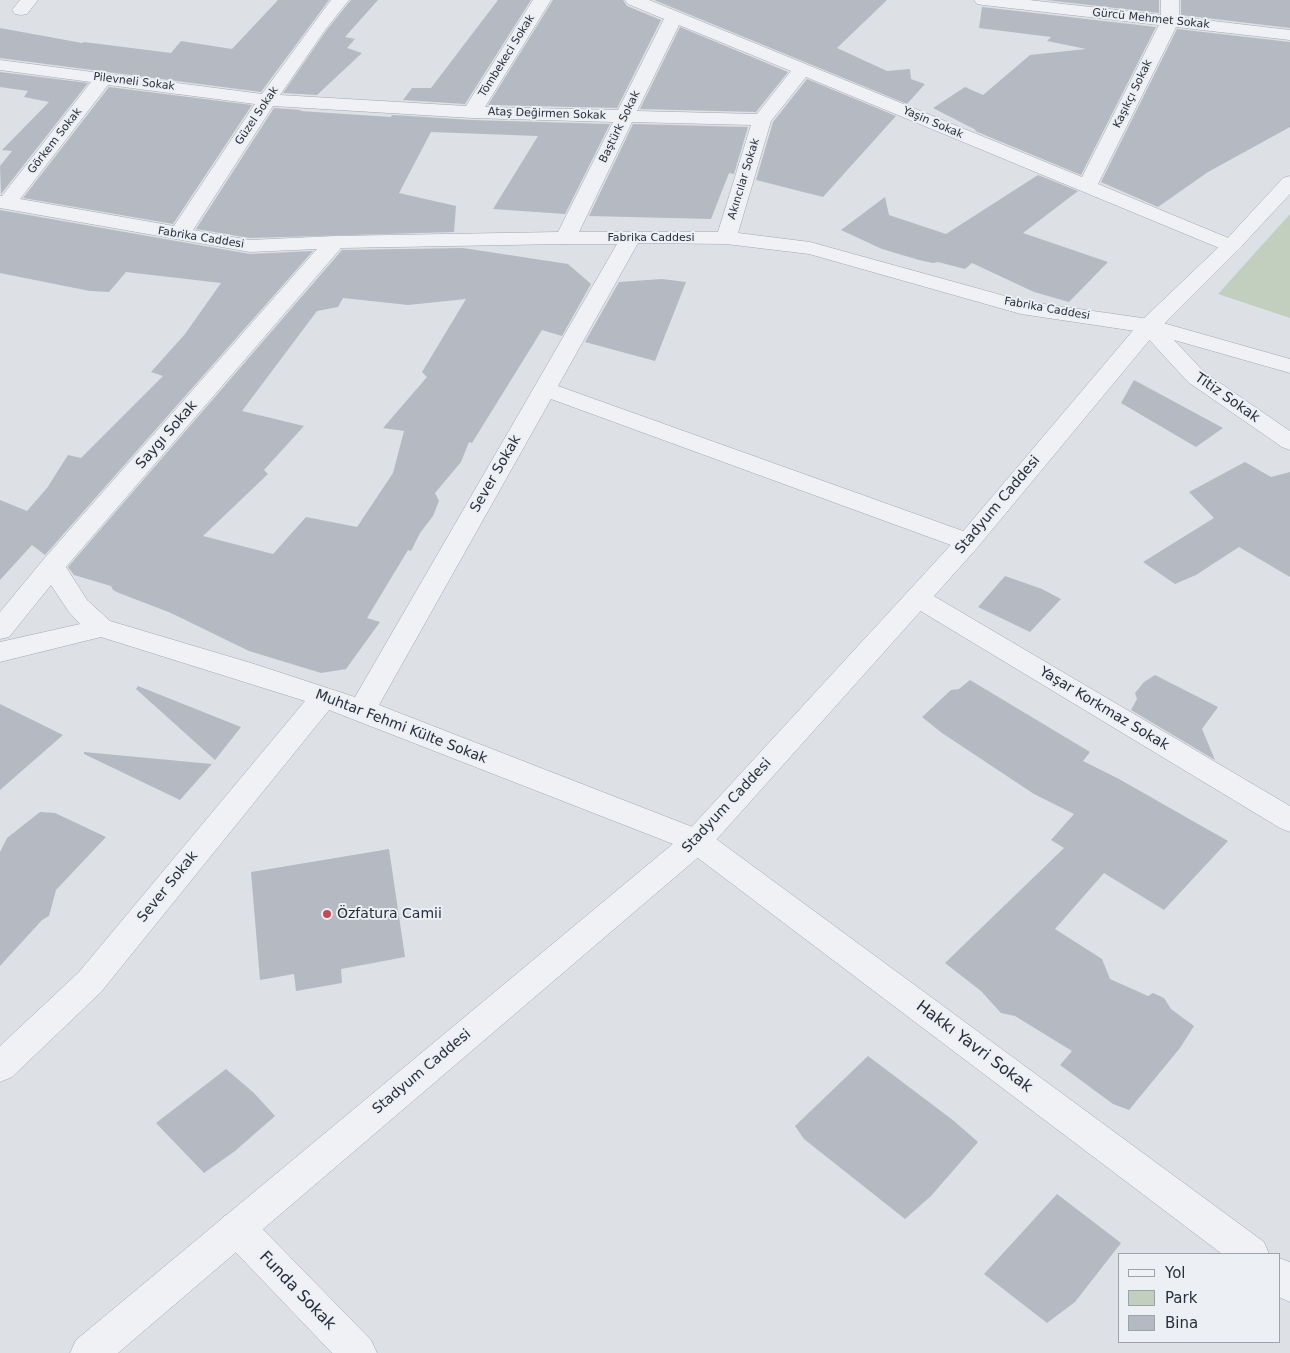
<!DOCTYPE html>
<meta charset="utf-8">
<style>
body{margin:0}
#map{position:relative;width:1290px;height:1353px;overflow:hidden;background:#dde0e5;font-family:"DejaVu Sans",sans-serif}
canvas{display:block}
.legend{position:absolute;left:1118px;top:1253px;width:162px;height:90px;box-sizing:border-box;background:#eceff3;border:1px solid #9ea2a9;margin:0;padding:6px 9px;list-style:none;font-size:15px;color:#282e3b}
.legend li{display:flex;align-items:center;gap:10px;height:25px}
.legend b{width:25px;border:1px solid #9ea2a9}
</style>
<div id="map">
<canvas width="1290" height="1353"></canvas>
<ul class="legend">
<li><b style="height:6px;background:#eff1f4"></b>Yol</li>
<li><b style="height:14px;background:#c2cfbf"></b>Park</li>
<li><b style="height:14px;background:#b5b9c2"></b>Bina</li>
</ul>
</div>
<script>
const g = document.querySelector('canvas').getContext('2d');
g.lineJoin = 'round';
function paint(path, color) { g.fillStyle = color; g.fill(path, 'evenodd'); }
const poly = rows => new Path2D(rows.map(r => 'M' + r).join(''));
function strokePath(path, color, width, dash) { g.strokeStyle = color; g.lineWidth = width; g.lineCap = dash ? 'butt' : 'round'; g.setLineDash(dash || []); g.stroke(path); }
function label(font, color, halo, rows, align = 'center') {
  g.font = font + ' "DejaVu Sans",sans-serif'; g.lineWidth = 4; g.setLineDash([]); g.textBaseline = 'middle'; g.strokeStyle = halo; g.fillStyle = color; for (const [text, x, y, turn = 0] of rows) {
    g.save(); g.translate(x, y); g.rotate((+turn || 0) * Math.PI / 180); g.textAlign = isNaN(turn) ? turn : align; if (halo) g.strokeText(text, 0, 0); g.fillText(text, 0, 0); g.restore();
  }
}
paint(poly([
 [1290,214,1290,318,1218,294]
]), '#c2cfbf');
paint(poly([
 [278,0,329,0,261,92,0,58,0,28,82,43,84,42,171,53,181,41,232,49],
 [351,0,378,0,345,37,355,39,347,48,362,53,317,95,283,93,326,31],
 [498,0,531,0,465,104,403,100,412,88,431,88],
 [553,0,623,0,627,6,661,20,617,108,488,105],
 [654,0,887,0,837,48,887,71,910,69,911,79,925,84,907,104],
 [1046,0,1159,0,1159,13],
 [1181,0,1290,0,1290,28,1181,15],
 [982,7,1156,27,1081,175,975,131,976,130,933,108,965,87,983,95,1030,55,1086,49,1047,41,1051,37,979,28],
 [680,27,788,72,756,112,640,109],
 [1177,29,1290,42,1290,127,1208,172,1158,207,1101,182],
 [0,72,88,83,1,194,0,166,12,151,2,150,49,102,24,97,28,91,0,87],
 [807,79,896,116,823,197,756,180,773,122],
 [109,87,252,105,173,224,23,198],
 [274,108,302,110,300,111,391,117,392,115,472,120,610,124,565,214,493,209,538,136,431,132,399,193,456,206,454,232,250,238,196,229],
 [633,124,748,127,734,174,729,173,711,219,589,216],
 [1038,175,1078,191,1023,233,1108,262,1069,302,1034,292,972,263,965,269,938,262,933,263,919,260,882,249,841,230,885,197,889,215,946,234],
 [0,210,250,254,313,251,45,555,32,545,0,580,0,500,27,511,47,488,68,455,81,458,163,376,151,372,185,334,221,283,126,272,109,292,90,291,0,273],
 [463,248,568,264,591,284,562,336,542,330,472,443,469,442,461,462,435,493,439,501,433,516,420,533,411,551,408,550,367,618,380,622,346,669,321,673,249,651,171,613,119,593,113,590,111,586,74,575,68,567,342,250],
 [343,298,408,305,466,299,422,372,427,377,383,428,404,431,393,473,357,527,306,517,273,554,203,536,268,474,264,470,304,426,242,411,317,311,338,307],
 [662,279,686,282,655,361,585,342,619,282],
 [1134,380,1223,428,1196,447,1121,403],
 [1245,462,1271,477,1290,472,1290,577,1239,547,1196,575,1175,584,1143,562,1214,518,1189,492],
 [1005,576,1042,589,1061,599,1030,632,978,607],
 [1155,675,1218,707,1202,729,1215,760,1131,710,1137,699,1135,693,1144,682],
 [970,680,1090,752,1083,761,1119,779,1228,841,1164,910,1104,873,1055,929,1102,959,1110,979,1148,996,1153,993,1164,998,1171,1009,1194,1026,1180,1048,1129,1110,1113,1104,1060,1065,1072,1051,1015,1016,1001,1013,981,991,945,963,1064,848,1051,840,1074,814,1034,794,942,733,922,717,951,690,959,689],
 [138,686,241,727,215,760,136,689],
 [0,704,63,735,0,790],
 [84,752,212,764,180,800,84,754],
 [40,812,55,813,106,837,56,890,49,916,42,920,0,966,0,852,7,838],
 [389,849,405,957,341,969,342,983,296,991,294,974,260,980,251,872],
 [868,1056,954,1121,978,1142,931,1196,905,1219,804,1139,795,1126],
 [226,1069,254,1093,275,1116,235,1151,204,1173,156,1123],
 [1057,1194,1121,1243,1075,1302,1047,1323,984,1274]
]), '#b5b9c2');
const minor = poly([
 [20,0,38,0,27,14,21,15,15,14,12,10,20,0],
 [331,0,349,0,325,30,280,95,466,106,533,0,551,0,485,107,618,110,664,19,628,4,625,0,649,0,1082,177,1159,25,983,5,977,4,974,0,1029,0,1161,15,1161,0,1179,0,1179,17,1290,30,1290,40,1176,27,1098,184,1238,242,1242,246,1238,250,1231,252,1224,250,806,77,771,121,738,233,810,242,1023,301,1149,319,1290,359,1290,373,1174,340,1204,372,1290,431,1290,450,1282,447,1188,382,1142,332,1021,314,809,254,726,244,638,243,558,386,977,536,981,542,977,548,968,550,959,548,551,399,379,705,708,833,1264,1242,1269,1254,1222,1254,686,849,329,710,101,992,12,1077,0,1082,0,1046,79,972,305,701,101,637,0,662,0,642,80,624,69,612,51,585,9,637,0,639,0,612,43,560,317,249,250,252,0,208,0,196,2,196,91,82,0,70,0,60,262,94,331,0],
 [679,25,791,71,757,114,637,111,679,25],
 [108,85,255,104,174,226,20,199,108,85],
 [273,106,472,118,613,122,558,232,335,236,250,240,193,230,273,106],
 [632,122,751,125,718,232,579,232,632,122],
 [562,244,617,244,355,697,251,663,110,621,87,600,66,567,341,248,562,244],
 [918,589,927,592,1290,806,1290,832,1280,828,909,604,905,598,909,592,918,589],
 [237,1211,250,1216,371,1340,377,1353,332,1353,224,1240,219,1228,224,1216,237,1211],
 [1279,1258,1290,1262,1290,1302,1279,1297,1279,1258]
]);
const tertiary = poly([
 [1290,176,1290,194,1238,250,1157,331,977,548,708,849,118,1353,70,1353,76,1340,686,833,959,536,1141,321,1224,242,1283,178,1290,176]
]);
strokePath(minor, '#a3a7af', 1);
strokePath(tertiary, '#a3a7af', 1);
paint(minor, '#eff1f4');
paint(tertiary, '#eff1f4');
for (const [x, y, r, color] of [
 [327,914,5,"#c24a59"]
]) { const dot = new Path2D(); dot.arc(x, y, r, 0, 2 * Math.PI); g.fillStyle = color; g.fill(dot); strokePath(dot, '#eceff3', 2); }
label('11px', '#282e3b', '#eceff3', [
 ["Gürcü Mehmet Sokak",1151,19,6],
 ["Tömbekeci Sokak",507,56,-58],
 ["Pilevneli Sokak",134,82,7],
 ["Kaşıkçı Sokak",1133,94,-64],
 ["Ataş Değirmen Sokak",547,114,2],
 ["Güzel Sokak",257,116,-56],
 ["Yaşin Sokak",933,123,23],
 ["Baştürk Sokak",620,127,-64],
 ["Görkem Sokak",55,141,-52],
 ["Akıncılar Sokak",744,179,-73],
 ["Fabrika Caddesi",201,238,9],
 ["Fabrika Caddesi",651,238],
 ["Fabrika Caddesi",1047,309,10]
]);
label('14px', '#282e3b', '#eceff3', [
 ["Titiz Sokak",1227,398,35],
 ["Saygı Sokak",167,435,-49],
 ["Sever Sokak",496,474,-60],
 ["Stadyum Caddesi",998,505,-50],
 ["Yaşar Korkmaz Sokak",1104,709,31],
 ["Muhtar Fehmi Külte Sokak",401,727,21],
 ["Stadyum Caddesi",727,806,-47],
 ["Sever Sokak",168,887,-51],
 ["Stadyum Caddesi",422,1072,-40]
]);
label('14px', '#282e3b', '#eceff3', [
 ["Özfatura Camii",337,914]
], 'left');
label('16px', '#282e3b', '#eceff3', [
 ["Hakkı Yavri Sokak",974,1047,37],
 ["Funda Sokak",297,1291,46]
]);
</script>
